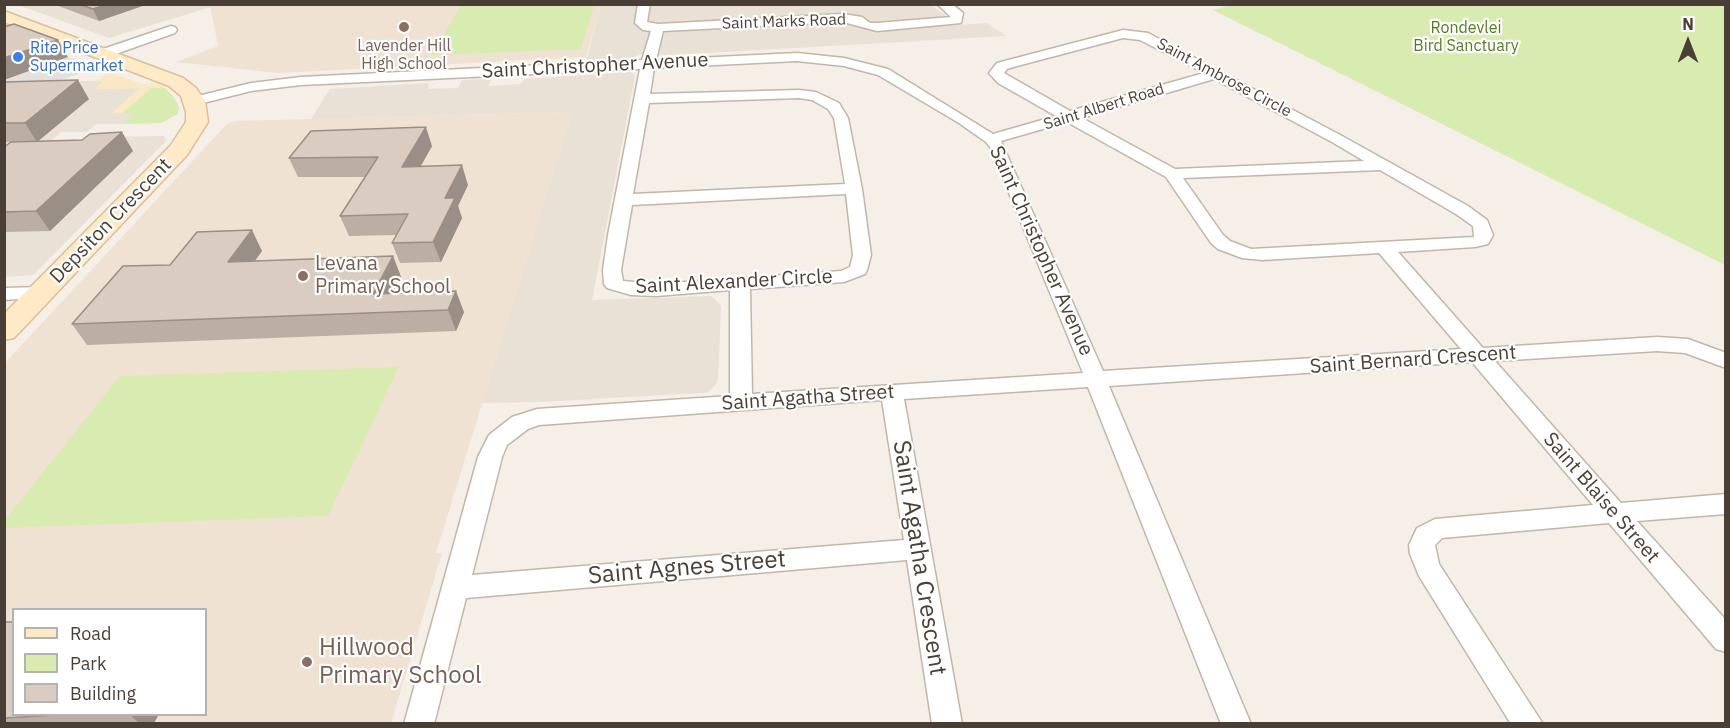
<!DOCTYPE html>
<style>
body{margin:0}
#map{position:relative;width:1730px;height:728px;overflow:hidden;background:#f5efe8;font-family:"IBM Plex Sans",sans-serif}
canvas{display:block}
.frame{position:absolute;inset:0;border:6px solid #493f36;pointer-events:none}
.legend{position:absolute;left:12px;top:608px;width:195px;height:108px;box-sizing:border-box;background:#fff;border:2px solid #b6b2af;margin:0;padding:8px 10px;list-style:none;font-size:18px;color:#493f36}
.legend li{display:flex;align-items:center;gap:12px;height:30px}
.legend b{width:30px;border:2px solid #b6b2af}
.north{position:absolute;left:1658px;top:12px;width:60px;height:60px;-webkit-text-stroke:4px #fff;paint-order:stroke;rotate:0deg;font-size:16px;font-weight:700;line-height:24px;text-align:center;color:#493f36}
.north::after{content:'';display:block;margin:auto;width:21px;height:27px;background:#493f36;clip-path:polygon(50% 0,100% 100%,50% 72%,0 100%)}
</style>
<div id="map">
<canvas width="1730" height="728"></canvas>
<div class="frame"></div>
<ul class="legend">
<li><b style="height:8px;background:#ffeac8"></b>Road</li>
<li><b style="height:16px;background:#d8ebb0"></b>Park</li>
<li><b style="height:16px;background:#daccc0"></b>Building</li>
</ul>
<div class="north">N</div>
</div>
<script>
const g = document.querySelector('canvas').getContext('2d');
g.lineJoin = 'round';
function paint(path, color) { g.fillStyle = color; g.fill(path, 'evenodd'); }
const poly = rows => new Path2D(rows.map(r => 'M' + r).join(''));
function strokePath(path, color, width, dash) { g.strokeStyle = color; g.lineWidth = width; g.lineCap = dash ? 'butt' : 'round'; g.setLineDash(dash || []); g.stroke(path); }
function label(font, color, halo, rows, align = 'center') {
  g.font = font + ' "IBM Plex Sans",sans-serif'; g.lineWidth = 4.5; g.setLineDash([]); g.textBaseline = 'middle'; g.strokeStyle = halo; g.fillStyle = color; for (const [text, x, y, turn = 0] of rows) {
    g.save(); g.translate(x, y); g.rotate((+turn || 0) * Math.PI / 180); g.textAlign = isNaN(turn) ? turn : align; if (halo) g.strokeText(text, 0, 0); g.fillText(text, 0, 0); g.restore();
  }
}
paint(poly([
 [210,4,211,7,109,38,18,5],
 [601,5,930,5,960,25,986,23,1006,36,671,55,639,54,631,59,586,61],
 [631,72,635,76,592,300,712,296,721,306,718,379,715,386,708,392,702,393,539,402,482,403,572,112,311,119,330,89,429,83,428,89,458,88,462,80,491,79,489,86,521,84,524,79],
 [68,81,104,81,95,89,141,88,112,113,135,113,123,124,96,124,87,132,61,132,46,145,5,154,5,92],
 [164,136,166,141,33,275,5,277,5,264,7,261,4,261,5,161,108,137]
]), '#e9e0d6');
paint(poly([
 [210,5,601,5,586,57,278,73,176,62,218,46],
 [572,112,436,553,442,553,391,723,5,723,4,364,227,124,235,121],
 [14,610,206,610,206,714,14,714]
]), '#efe2d2');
paint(poly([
 [1235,4,1725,5,1725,265,1213,10],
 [461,5,461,4,594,5,581,49,432,55],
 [151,88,165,88,173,96,179,107,178,114,161,123,123,124,134,113,122,113],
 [399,367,328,516,5,528,5,520,120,376]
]), '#d8ebb0');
paint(poly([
 [110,72,142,84,157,83,165,88,151,88,122,113,111,113,140,88,94,89,103,82,93,82]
]), '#fae7c3');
paint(poly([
 [68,57,95,68,42,87,5,86,4,80]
]), '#e3e0dd');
const street = poly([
 [638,4,650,4,647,22,658,24,843,14,862,17,870,23,877,23,951,17,937,4,952,4,963,13,961,23,877,31,843,22,663,31,656,60,797,53,844,58,888,69,993,134,1056,116,998,83,989,73,997,63,1123,30,1148,33,1342,136,1468,206,1487,220,1493,235,1488,244,1475,247,1398,252,1483,348,1657,337,1688,339,1726,353,1726,368,1685,353,1657,351,1495,361,1621,503,1726,494,1726,514,1637,521,1726,620,1726,652,1716,649,1609,523,1442,538,1435,545,1439,564,1543,724,1511,724,1419,576,1410,554,1409,545,1417,528,1435,519,1593,505,1472,362,1109,386,1251,724,1221,724,1088,387,904,399,962,724,932,724,907,560,466,598,434,724,404,724,478,457,489,435,512,417,537,409,730,396,730,290,656,296,631,295,607,288,604,284,603,270,608,235,640,69,301,85,251,91,195,105,188,101,190,98,251,83,301,77,642,60,651,31,643,30,635,23,638,4],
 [1123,38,1140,40,1204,73,1070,111,1004,73,1007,69,1017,66,1123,38],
 [797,61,844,66,878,75,959,123,986,142,990,147,1083,373,752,394,750,289,844,282,865,274,867,270,871,255,862,189,848,118,839,103,816,92,799,90,650,94,654,68,797,61],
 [1214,79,1332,142,1364,161,1175,169,1082,118,1214,79],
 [799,98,812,100,828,109,834,118,845,184,633,194,649,103,799,98],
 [1067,122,1166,177,1211,243,1218,249,1242,258,1262,260,1379,253,1461,349,1103,371,1001,141,1067,122],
 [1380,170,1456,214,1473,226,1474,237,1251,249,1230,241,1223,235,1183,178,1380,170],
 [846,194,853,255,850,267,841,271,656,284,623,281,621,270,632,205,846,194],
 [882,400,904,540,472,575,502,457,507,445,528,429,539,425,882,400],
 [171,26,175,27,177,30,175,33,110,56,105,57,98,53,100,50,171,26],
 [42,287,49,289,52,293,49,297,4,300,4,288,42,287]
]);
const secondary = poly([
 [4,11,183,78,196,88,205,101,208,122,187,155,14,338,4,340,4,314,171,145,186,122,186,112,181,96,169,86,4,22,4,11]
]);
strokePath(street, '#c1b6aa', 3);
strokePath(secondary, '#dabf98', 3);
paint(street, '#fff');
paint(secondary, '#ffeac8');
paint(poly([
 [53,4,148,4,99,21],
 [4,82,89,99,37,142,133,151,50,231,4,232,4,147,11,142,4,142],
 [432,146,420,167,468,185,458,206,462,218,441,262,400,263,392,243,397,235,349,236,340,216,366,177,298,177,289,158],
 [262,251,255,261,393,256,401,277,393,293,464,312,456,331,87,345,72,324,170,265],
 [4,622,14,714,159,714,154,723,4,723]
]), '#bbafa5');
paint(poly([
 [108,4,148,4,99,21,93,9],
 [58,40,68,57,4,80,4,58],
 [78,80,89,99,37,142,25,123],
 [426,127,432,146,409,187,402,167],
 [122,132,133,151,50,231,36,211],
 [462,165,468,185,458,206,462,218,441,262,433,242,445,198],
 [252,230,262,251,239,282,228,262],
 [393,256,401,277,383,313,373,294],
 [456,291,464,312,456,331,448,310],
 [129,714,159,714,154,723,139,723]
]), '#998f86');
const building = poly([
 [79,4,108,4,93,9,79,4],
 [14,24,58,40,4,58,4,27,14,24],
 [78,80,25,123,4,123,4,82,78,80],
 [426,127,402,167,462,165,445,198,455,198,433,242,392,243,408,214,340,216,378,157,289,158,311,131,426,127],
 [122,132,36,211,4,212,4,147,11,142,82,140,90,134,122,132],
 [252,230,228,262,393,256,373,294,456,291,448,310,72,324,123,266,170,265,197,232,252,230],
 [4,622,14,622,14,714,74,714,4,718,4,622]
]);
paint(building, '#daccc0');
strokePath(building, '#998f86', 1.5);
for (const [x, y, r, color] of [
 [404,27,6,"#8d6e63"],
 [18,57,6,"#3f7fe0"],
 [303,276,6,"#8d6e63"],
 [307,662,6,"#8d6e63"]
]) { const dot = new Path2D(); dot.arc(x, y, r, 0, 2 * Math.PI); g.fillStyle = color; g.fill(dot); strokePath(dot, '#fff', 2); }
label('16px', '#493f36', '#fff', [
 ["Saint Marks Road",784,22,-2],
 ["Saint Ambrose Circle",1224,78,28],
 ["Saint Albert Road",1104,107,-17]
]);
label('16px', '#547e26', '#fff', [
 ["Rondevlei",1466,28],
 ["Bird Sanctuary",1466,46]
]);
label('16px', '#785e54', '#fff', [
 ["Lavender Hill",404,46],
 ["High School",404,64]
]);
label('16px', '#366cbe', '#fff', [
 ["Rite Price",30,48],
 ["Supermarket",30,66]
], 'left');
label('20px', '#493f36', '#fff', [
 ["Saint Christopher Avenue",595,66,-3],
 ["Depsiton Crescent",111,221,-46],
 ["Saint Christopher Avenue",1041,251,66],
 ["Saint Alexander Circle",734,282,-3],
 ["Saint Bernard Crescent",1413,360,-4],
 ["Saint Agatha Street",808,398,-4],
 ["Saint Blaise Street",1601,498,49]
]);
label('20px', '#785e54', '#fff', [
 ["Levana",315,264],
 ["Primary School",315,287]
], 'left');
label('24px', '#493f36', '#fff', [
 ["Saint Agatha Crescent",919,558,81],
 ["Saint Agnes Street",687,568,-5]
]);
label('24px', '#785e54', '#fff', [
 ["Hillwood",319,648],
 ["Primary School",319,676]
], 'left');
</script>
